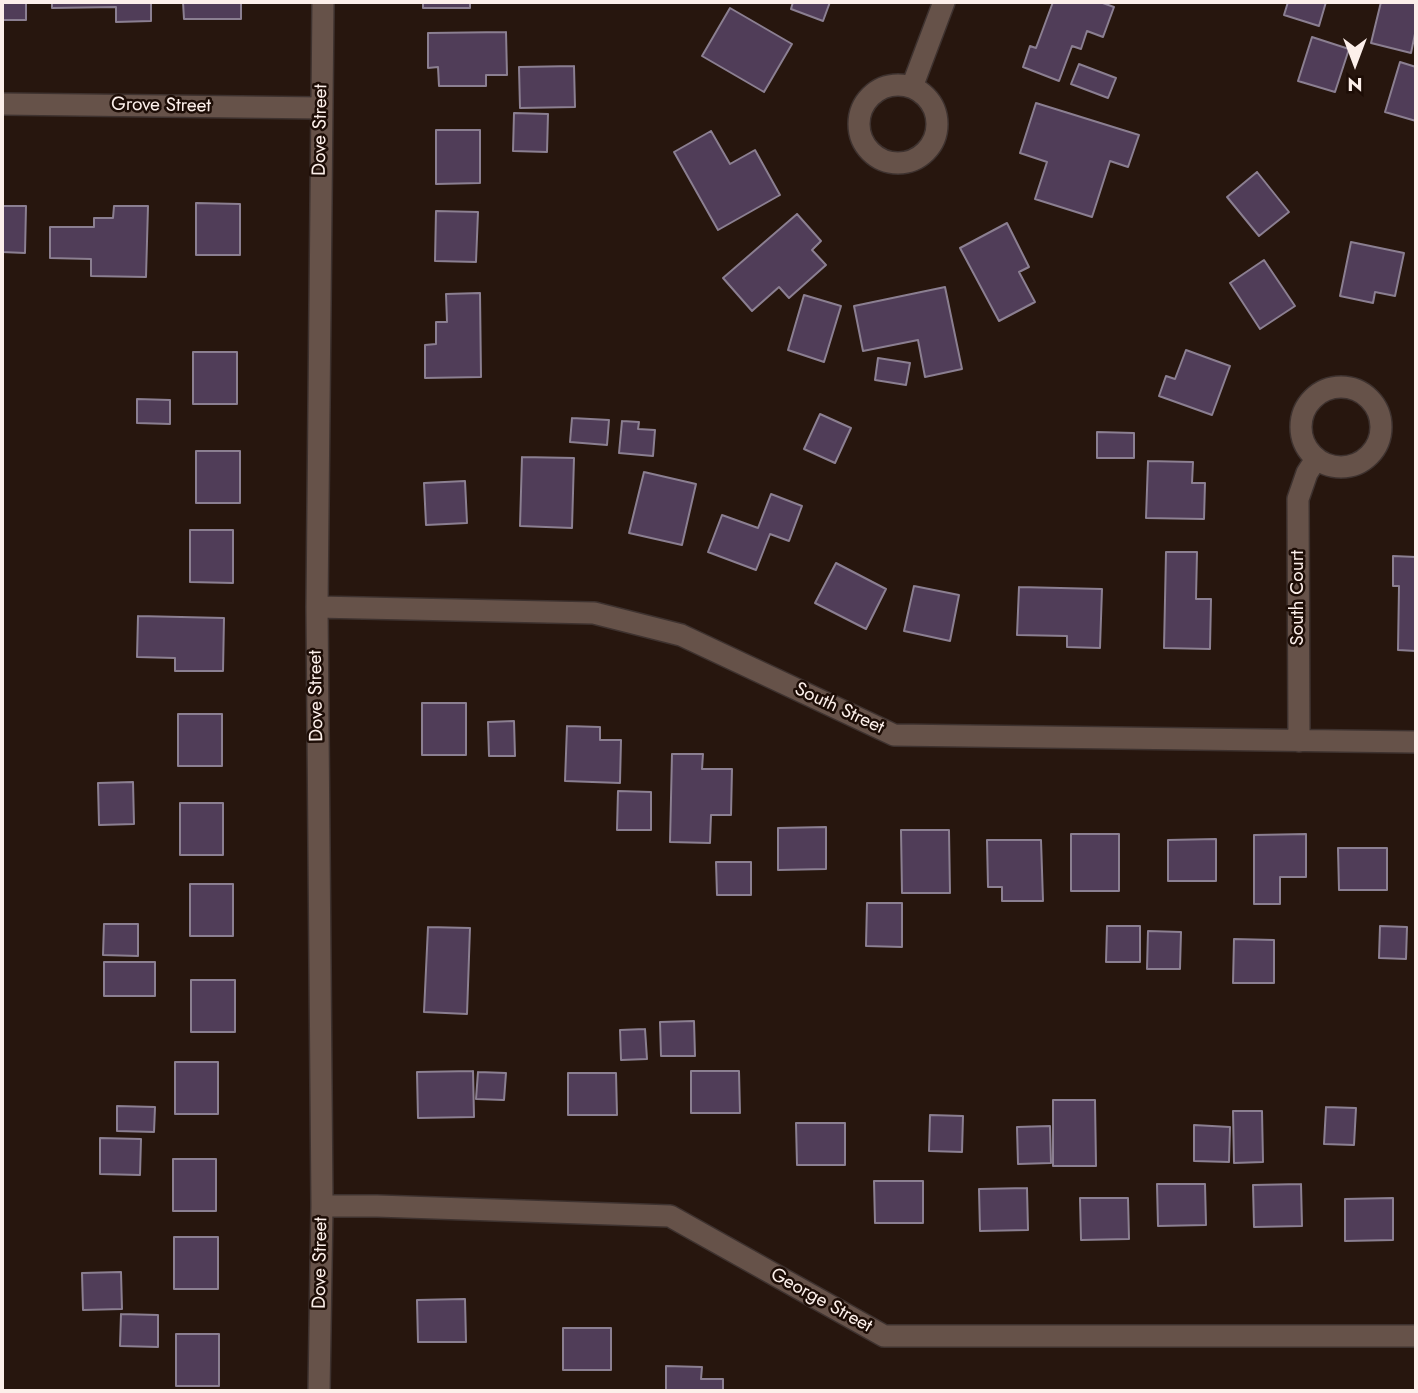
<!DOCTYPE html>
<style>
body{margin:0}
#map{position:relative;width:1418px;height:1393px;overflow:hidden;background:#27160e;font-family:Jost,sans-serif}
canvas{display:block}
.frame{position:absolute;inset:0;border:4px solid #fcefea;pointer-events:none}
.north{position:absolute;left:1320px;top:28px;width:70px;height:70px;-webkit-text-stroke:5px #1d0d06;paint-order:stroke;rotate:180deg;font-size:19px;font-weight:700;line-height:28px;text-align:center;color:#fcefea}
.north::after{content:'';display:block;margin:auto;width:24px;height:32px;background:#fcefea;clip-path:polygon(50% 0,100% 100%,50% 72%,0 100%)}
</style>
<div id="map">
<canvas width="1418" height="1393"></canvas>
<div class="frame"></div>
<div class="north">N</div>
</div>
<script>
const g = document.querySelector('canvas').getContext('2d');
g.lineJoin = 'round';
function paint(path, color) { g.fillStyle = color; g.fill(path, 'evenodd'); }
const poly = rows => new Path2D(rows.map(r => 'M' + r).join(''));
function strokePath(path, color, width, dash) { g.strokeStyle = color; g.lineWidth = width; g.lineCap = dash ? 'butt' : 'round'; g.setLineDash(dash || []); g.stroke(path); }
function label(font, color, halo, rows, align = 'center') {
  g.font = font + ' Jost,sans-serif'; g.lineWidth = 5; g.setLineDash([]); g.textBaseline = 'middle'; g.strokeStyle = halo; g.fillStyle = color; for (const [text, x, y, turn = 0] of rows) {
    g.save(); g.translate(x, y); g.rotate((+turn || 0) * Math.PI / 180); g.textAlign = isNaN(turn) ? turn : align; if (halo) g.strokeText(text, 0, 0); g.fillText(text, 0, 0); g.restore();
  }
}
const building = poly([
 [2,2,26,2,26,20,2,20,2,2],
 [52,2,151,2,151,21,116,22,116,7,52,8,52,2],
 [183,2,241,2,241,19,184,19,183,2],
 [423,2,470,2,470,8,423,8,423,2],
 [793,2,830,2,823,21,791,9,793,2],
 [1053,2,1100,2,1114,7,1103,37,1087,31,1081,49,1072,46,1059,81,1023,67,1030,46,1036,48,1053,2],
 [1288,2,1326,2,1319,26,1284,15,1288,2],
 [1381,2,1416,2,1416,29,1411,53,1371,43,1381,2],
 [730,8,792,44,764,92,702,56,730,8],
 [506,32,507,75,486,75,486,86,439,86,438,67,428,68,428,33,506,32],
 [1312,37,1349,49,1335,92,1298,81,1312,37],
 [1400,62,1416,67,1416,121,1385,112,1400,62],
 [1079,64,1116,78,1108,98,1071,84,1079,64],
 [574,66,575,107,520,108,519,67,574,66],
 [1036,103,1139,135,1128,167,1110,161,1092,217,1035,199,1047,162,1020,153,1036,103],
 [514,113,548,114,547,152,513,151,514,113],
 [436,130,480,130,480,183,436,184,436,130],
 [711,131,730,164,755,150,780,195,718,230,674,152,711,131],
 [1257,172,1289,212,1259,236,1227,197,1257,172],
 [196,203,240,204,240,255,196,255,196,203],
 [2,206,26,206,25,253,2,252,2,206],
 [114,206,148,206,146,277,91,276,91,259,50,258,50,227,94,227,94,218,113,218,114,206],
 [436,211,478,212,476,262,435,261,436,211],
 [797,214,821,241,812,250,826,265,789,298,779,287,752,311,723,278,797,214],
 [1007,223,1029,267,1019,272,1035,302,999,321,960,248,1007,223],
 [1351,242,1404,253,1395,296,1375,292,1373,303,1340,296,1351,242],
 [1264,260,1295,306,1260,329,1230,283,1264,260],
 [945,287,962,369,925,377,918,340,863,351,854,306,945,287],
 [480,293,481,377,425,378,425,345,436,344,436,322,447,322,446,294,480,293],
 [804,295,841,306,824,362,788,350,804,295],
 [1186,350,1230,366,1212,415,1159,396,1166,376,1175,379,1186,350],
 [193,352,237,352,237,404,193,404,193,352],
 [878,358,910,363,906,385,875,380,878,358],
 [137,399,170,400,170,424,137,423,137,399],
 [820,414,851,428,835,463,804,449,820,414],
 [572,418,609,420,607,445,570,442,572,418],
 [622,421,639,422,638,429,655,430,653,456,619,453,622,421],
 [1097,432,1134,433,1134,458,1097,458,1097,432],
 [196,451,240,451,240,503,196,503,196,451],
 [522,457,574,458,572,528,520,526,522,457],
 [1148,461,1193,462,1192,483,1205,483,1204,519,1146,518,1148,461],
 [644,472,696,484,682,545,629,533,644,472],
 [465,481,467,523,426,525,424,483,465,481],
 [771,494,802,506,789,541,770,534,756,570,708,552,722,515,758,528,771,494],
 [190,530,233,530,233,583,190,582,190,530],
 [1166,552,1197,552,1196,599,1211,599,1210,649,1164,648,1166,552],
 [1393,556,1416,557,1416,651,1398,650,1399,586,1393,586,1393,556],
 [836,563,886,589,866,629,815,603,836,563],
 [914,586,959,595,950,641,904,631,914,586],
 [1019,587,1102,589,1100,648,1067,647,1067,636,1017,635,1019,587],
 [138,616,224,618,223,671,175,671,175,658,137,657,138,616],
 [422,703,466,703,466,755,422,755,422,703],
 [178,714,222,714,222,766,178,766,178,714],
 [514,721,515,756,489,756,488,722,514,721],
 [567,726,600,727,600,740,621,740,620,783,565,781,567,726],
 [672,754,703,754,702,769,732,769,731,815,711,815,710,843,670,842,672,754],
 [133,782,134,824,99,825,98,783,133,782],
 [618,791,651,792,651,830,617,830,618,791],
 [180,803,223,803,223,855,180,855,180,803],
 [826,827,826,869,778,870,778,828,826,827],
 [901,830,949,830,950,893,902,893,901,830],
 [1071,834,1119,834,1119,891,1071,891,1071,834],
 [1306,834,1306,877,1280,877,1280,904,1254,904,1254,835,1306,834],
 [1216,839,1216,881,1168,881,1168,840,1216,839],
 [987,840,1041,840,1043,901,1002,901,1002,887,988,887,987,840],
 [1338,848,1387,848,1387,890,1339,890,1338,848],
 [716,862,751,862,751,895,717,895,716,862],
 [190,884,233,884,233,936,190,936,190,884],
 [867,903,902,903,902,947,866,946,867,903],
 [104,924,138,924,138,956,103,955,104,924],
 [1107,926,1140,926,1140,962,1106,962,1107,926],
 [1380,926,1407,927,1406,959,1379,958,1380,926],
 [428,927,470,928,467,1014,424,1012,428,927],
 [1148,931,1181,932,1180,969,1147,969,1148,931],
 [1234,939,1274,940,1274,983,1233,983,1234,939],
 [104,962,155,962,155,996,104,996,104,962],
 [191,980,235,980,235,1032,191,1032,191,980],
 [694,1021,695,1056,661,1056,660,1022,694,1021],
 [645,1029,647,1059,621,1060,620,1030,645,1029],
 [175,1062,218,1062,218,1114,175,1114,175,1062],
 [473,1071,474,1117,418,1118,417,1072,473,1071],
 [691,1071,739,1071,740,1113,691,1113,691,1071],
 [478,1072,506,1073,504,1100,476,1099,478,1072],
 [568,1073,616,1073,617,1115,568,1115,568,1073],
 [1053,1100,1095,1100,1096,1166,1053,1166,1053,1100],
 [117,1106,155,1107,154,1132,117,1131,117,1106],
 [1326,1107,1356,1108,1354,1145,1324,1144,1326,1107],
 [1233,1111,1262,1111,1263,1162,1234,1163,1233,1111],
 [930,1115,963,1116,962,1152,929,1151,930,1115],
 [796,1123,845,1123,845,1165,797,1165,796,1123],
 [1194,1125,1230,1127,1229,1162,1194,1161,1194,1125],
 [1050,1126,1051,1163,1018,1164,1017,1127,1050,1126],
 [100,1138,141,1139,140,1175,100,1174,100,1138],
 [173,1159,216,1159,216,1211,173,1211,173,1159],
 [874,1181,923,1181,923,1223,875,1223,874,1181],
 [1157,1184,1205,1184,1206,1225,1158,1226,1157,1184],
 [1301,1184,1302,1226,1254,1227,1253,1185,1301,1184],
 [1027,1188,1028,1230,980,1231,979,1189,1027,1188],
 [1080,1198,1128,1198,1129,1239,1081,1240,1080,1198],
 [1393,1198,1393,1240,1345,1241,1345,1199,1393,1198],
 [174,1237,218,1237,218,1289,174,1289,174,1237],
 [121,1272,122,1309,83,1310,82,1273,121,1272],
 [465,1299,466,1342,418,1342,417,1300,465,1299],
 [121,1314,158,1315,158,1347,120,1346,121,1314],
 [563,1328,611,1328,611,1370,563,1370,563,1328],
 [176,1334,219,1334,219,1386,176,1386,176,1334],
 [666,1366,702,1367,701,1379,723,1379,723,1391,666,1391,666,1366]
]);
paint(building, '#503d58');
strokePath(building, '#8b7f91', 2);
const minor = poly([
 '859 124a39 39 0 1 1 78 0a39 39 0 1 1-78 0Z',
 [912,87,944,2],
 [2,104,321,108],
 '1301 427a40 40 0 1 1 80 0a40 40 0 1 1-80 0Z',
 [317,607,594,613,681,635,894,735,1416,742],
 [1299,741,1298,499,1307,473,1316,459],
 [322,1206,377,1206,670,1216,884,1336,1416,1336],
 [319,1391,322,1206,317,607,323,2]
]);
strokePath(minor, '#3e322f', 24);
strokePath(minor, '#665249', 21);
label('19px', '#fcefea', '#1d0d06', [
 ["Grove Street",161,106,1],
 ["Dove Street",321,130,-89],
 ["South Court",1298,598,-90],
 ["Dove Street",317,696,-91],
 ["South Street",839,709,25],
 ["Dove Street",321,1263,-89],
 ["George Street",821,1301,29]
]);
</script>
